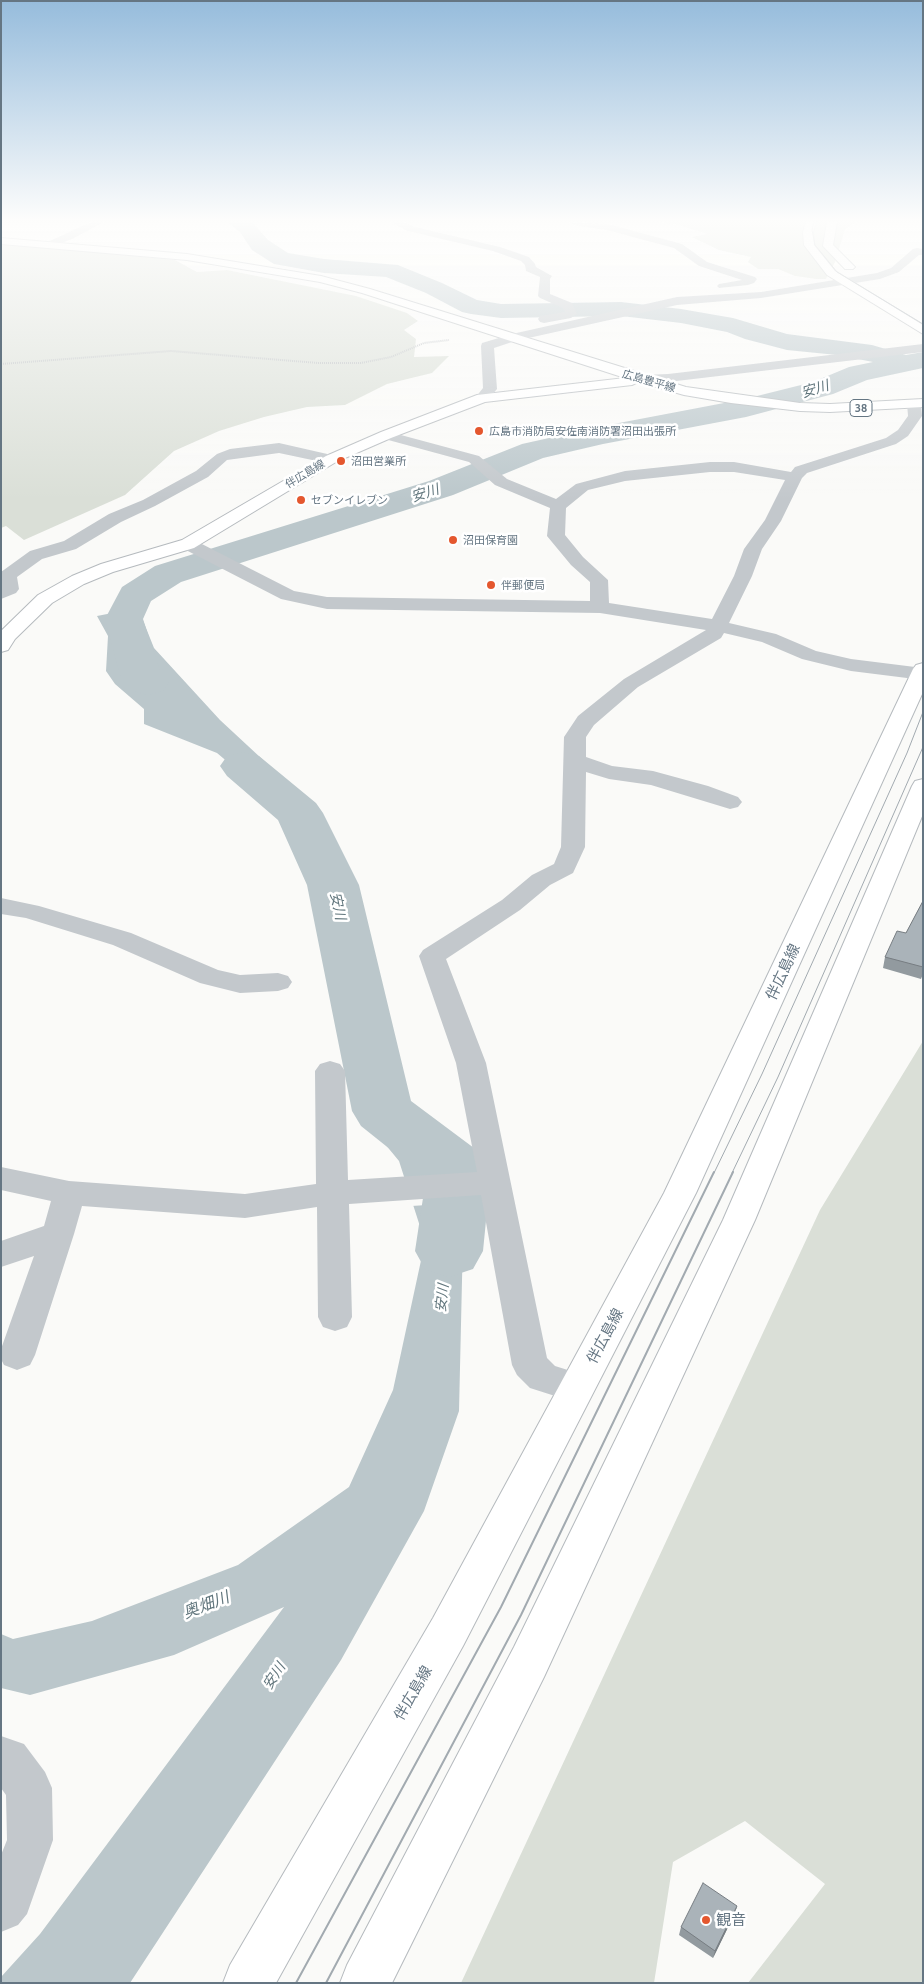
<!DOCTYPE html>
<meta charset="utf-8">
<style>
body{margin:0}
#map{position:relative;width:924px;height:1984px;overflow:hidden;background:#fafaf8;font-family:Ubuntu,sans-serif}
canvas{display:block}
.frame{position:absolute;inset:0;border:2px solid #657683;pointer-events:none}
</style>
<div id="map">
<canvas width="924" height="1984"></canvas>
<div class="frame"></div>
</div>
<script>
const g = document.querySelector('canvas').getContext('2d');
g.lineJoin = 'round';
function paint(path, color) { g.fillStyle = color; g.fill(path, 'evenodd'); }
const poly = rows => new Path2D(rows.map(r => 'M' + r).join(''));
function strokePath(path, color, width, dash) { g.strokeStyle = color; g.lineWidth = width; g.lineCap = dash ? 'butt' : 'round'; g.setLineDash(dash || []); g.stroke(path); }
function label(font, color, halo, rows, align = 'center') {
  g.font = font + ' Ubuntu,"Noto Sans JP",sans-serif'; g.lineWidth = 5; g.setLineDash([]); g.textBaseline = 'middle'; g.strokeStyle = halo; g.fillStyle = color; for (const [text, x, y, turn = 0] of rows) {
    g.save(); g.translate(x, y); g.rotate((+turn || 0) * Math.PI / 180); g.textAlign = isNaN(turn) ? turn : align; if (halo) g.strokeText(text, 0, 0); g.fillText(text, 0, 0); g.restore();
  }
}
paint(poly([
 [658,222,857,222,845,229,835,262,826,279,816,279,795,276,778,269,758,269,748,262,751,257,719,250,692,237,707,234,680,225],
 [1,243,175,260,197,272,227,270,356,296,407,313,418,321,404,330,416,339,414,357,449,356,432,373,387,384,345,405,307,407,264,417,219,431,174,451,125,495,24,540,6,526,1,528],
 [923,1041,923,1983,748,1983,825,1884,745,1821,673,1862,654,1983,461,1983,820,1210]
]), '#dadfd7');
paint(poly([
 [138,608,154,648,220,720,289,784,314,814,288,820,267,795,217,753,144,724,144,709,115,684,106,671,108,636,97,616],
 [405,1108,450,1145,463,1237,459,1411,424,1511,341,1660,130,1983,1,1983,1,1977,40,1934,284,1607,174,1655,30,1695,1,1688,1,1634,13,1639,92,1621,238,1565,349,1487,393,1390,425,1242,399,1161,371,1127]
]), '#bbc7cb');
paint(poly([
 [456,1175,461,1203,411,1206,402,1178]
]), '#fafaf8');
paint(poly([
 [227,222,252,222,268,240,288,253,324,259,398,265,442,283,477,300,501,304,621,302,681,309,733,318,787,334,872,345,906,355,923,352,923,368,867,380,833,394,746,417,603,444,543,458,453,495,181,582,151,601,143,619,160,671,169,682,163,691,148,695,133,691,120,675,105,619,122,587,155,566,429,481,522,444,603,426,745,399,813,382,849,367,873,362,837,355,787,350,745,339,727,332,681,323,621,316,501,318,471,314,462,312,426,293,386,277,324,273,274,264,252,250,240,232,227,222],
 [243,752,259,756,316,803,323,813,359,885,411,1101,482,1154,491,1170,483,1251,473,1269,449,1277,425,1269,415,1251,426,1178,361,1126,352,1111,307,885,278,820,227,776,220,766,227,756,243,752]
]), '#bbc7cb');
const major = poly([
 [806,222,816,222,813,232,814,245,835,271,923,325,923,334,827,275,804,245,803,232,806,222],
 [827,222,837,222,833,245,855,267,853,269,845,269,823,246,827,222],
 [1,238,187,254,321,276,370,289,686,387,800,403,830,404,923,399,923,407,830,412,800,411,731,403,684,395,638,382,632,385,485,402,391,438,336,462,194,548,113,572,84,584,52,603,15,639,8,650,1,652,1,631,38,595,72,576,101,564,182,540,326,456,381,432,477,395,625,378,362,293,320,282,187,260,1,244,1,238],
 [923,663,923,692,696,1193,463,1646,276,1983,223,1983,230,1965,433,1618,664,1193,913,669,916,665,923,663],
 [923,779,923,814,755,1220,544,1677,392,1983,340,1983,347,1965,514,1647,723,1220,912,786,915,781,923,779]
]);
strokePath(major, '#b5babe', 2);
strokePath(poly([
 [1,364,171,351,318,363,361,363,391,357,424,343,449,340]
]), '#bbbfc2', 2, [1, 1]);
paint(poly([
 [91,222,104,222,72,239,50,247,42,247,41,245,91,222],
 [390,222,404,222,415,227,500,247,529,257,535,264,536,267,552,276,550,279,550,294,572,303,577,314,571,318,544,323,540,322,538,319,540,316,565,312,563,308,540,298,538,296,540,277,526,271,525,265,521,261,493,251,408,231,390,222],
 [569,222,608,224,682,244,707,262,755,277,757,279,754,283,748,285,719,288,717,286,719,284,742,280,699,266,674,248,607,230,574,225,569,222],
 [917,248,923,249,923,255,919,255,899,272,880,279,761,298,677,305,515,341,494,348,497,389,487,401,477,401,475,398,483,388,481,346,482,343,512,334,677,297,761,292,877,273,891,268,913,249,917,248],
 [923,344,923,352,668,382,643,383,636,379,643,375,668,374,923,344],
 [914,400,919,401,921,404,922,416,908,436,896,444,807,473,802,478,781,521,762,549,752,576,729,623,776,634,816,651,851,659,923,668,923,680,851,671,802,659,762,642,724,633,721,638,638,687,594,725,586,737,586,757,612,766,653,771,708,786,738,797,742,802,738,807,730,809,651,785,609,779,586,772,585,847,573,873,550,885,520,910,446,959,486,1063,547,1358,555,1366,590,1377,595,1388,590,1399,577,1403,530,1388,517,1375,512,1365,481,1195,349,1204,352,1317,347,1327,335,1331,323,1327,318,1317,317,1207,245,1218,82,1206,74,1234,35,1355,30,1365,17,1370,4,1365,1,1359,1,1349,34,1256,1,1267,1,1241,44,1226,51,1201,1,1190,1,1167,69,1181,245,1194,316,1184,315,1071,320,1064,330,1061,340,1064,345,1071,348,1180,477,1172,456,1063,419,956,423,950,502,900,532,875,554,864,561,847,564,737,578,716,624,679,706,630,600,613,327,609,281,599,182,548,179,544,182,540,188,539,194,540,294,591,327,597,590,601,590,582,571,565,547,536,550,508,495,485,469,462,381,438,379,435,381,432,386,431,479,456,507,479,556,499,576,484,625,471,710,462,734,462,791,472,795,467,886,438,898,430,908,416,907,404,909,401,914,400],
 [710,472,734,472,785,480,765,520,744,549,734,576,712,619,609,603,608,580,583,557,565,535,566,508,588,490,625,481,710,472],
 [279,443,336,456,339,459,336,462,331,464,279,453,227,460,208,477,155,506,121,522,76,549,42,559,17,577,19,589,16,593,1,599,1,572,30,551,64,541,109,514,143,500,196,471,217,454,230,449,279,443],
 [1,898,39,906,131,933,218,970,240,975,278,973,288,976,292,982,288,988,278,991,240,993,200,983,113,945,26,918,1,914,1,898],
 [1,1736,24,1744,45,1772,52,1788,53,1840,27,1914,18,1925,1,1932,1,1855,7,1840,6,1795,1,1788,1,1736]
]), '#c3c8cc');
paint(major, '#fff');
strokePath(poly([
 [814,222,812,230,815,245,837,272,923,324],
 [714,1173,762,1074,907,753,923,712],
 [732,1173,778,1077,923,747]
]), '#a2aab0', 1);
strokePath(poly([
 [296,1983,501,1607,714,1172],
 [326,1983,521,1615,733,1172]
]), '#a2aab0', 2);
paint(poly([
 [923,901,923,974,921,979,883,968,885,957,906,933],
 [737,1906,735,1913,713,1958,679,1935,681,1927]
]), '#929a9f');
paint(poly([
 [737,1906,735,1913,713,1958,715,1951]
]), '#777d82');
const building = poly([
 [923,901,923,967,885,957,897,931,906,933,923,901],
 [703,1883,737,1906,715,1951,681,1927,703,1883]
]);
paint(building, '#aab3b9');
strokePath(building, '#777d82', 1);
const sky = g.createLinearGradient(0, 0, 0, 500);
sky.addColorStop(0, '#96bcdc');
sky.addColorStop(0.44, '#fdfdfc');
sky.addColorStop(1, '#fdfdfc00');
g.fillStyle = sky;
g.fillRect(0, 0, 924, 500);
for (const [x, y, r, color] of [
 [479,431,5,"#e4572e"],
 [341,461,5,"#e4572e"],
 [301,500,5,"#e4572e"],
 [453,540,5,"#e4572e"],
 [491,585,5,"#e4572e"],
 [706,1920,5,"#e4572e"]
]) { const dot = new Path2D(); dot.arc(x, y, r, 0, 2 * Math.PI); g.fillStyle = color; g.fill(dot); strokePath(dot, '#fff', 2); }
label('11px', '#657683', '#fff', [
 ["広島豊平線",649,381,16],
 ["伴広島線",305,474,-31]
]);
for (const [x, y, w] of [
 [861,408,22]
]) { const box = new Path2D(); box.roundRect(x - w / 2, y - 8.5, w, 17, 4); g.fillStyle = '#fff'; g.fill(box); strokePath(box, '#657683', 1); }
label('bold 11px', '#657683', null, [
 ["38",861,408]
]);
label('11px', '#657683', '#fff', [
 ["広島市消防局安佐南消防署沼田出張所",489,431],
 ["沼田営業所",351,461],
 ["セブンイレブン",311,500],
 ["沼田保育園",463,540],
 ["伴郵便局",501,585]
], 'left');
label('italic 14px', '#60757c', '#fff', [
 ["安川",815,389,-17],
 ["安川",425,493,-18],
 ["安川",338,906,78],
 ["安川",442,1298,-83],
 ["安川",274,1676,-57]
]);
label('15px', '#657683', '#fff', [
 ["伴広島線",783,972,-65],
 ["伴広島線",605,1336,-62],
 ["伴広島線",413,1693,-60]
]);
label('15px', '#657683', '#fff', [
 ["観音",716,1920]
], 'left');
label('italic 16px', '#60757c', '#fff', [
 ["奥畑川",206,1605,-21]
]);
</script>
